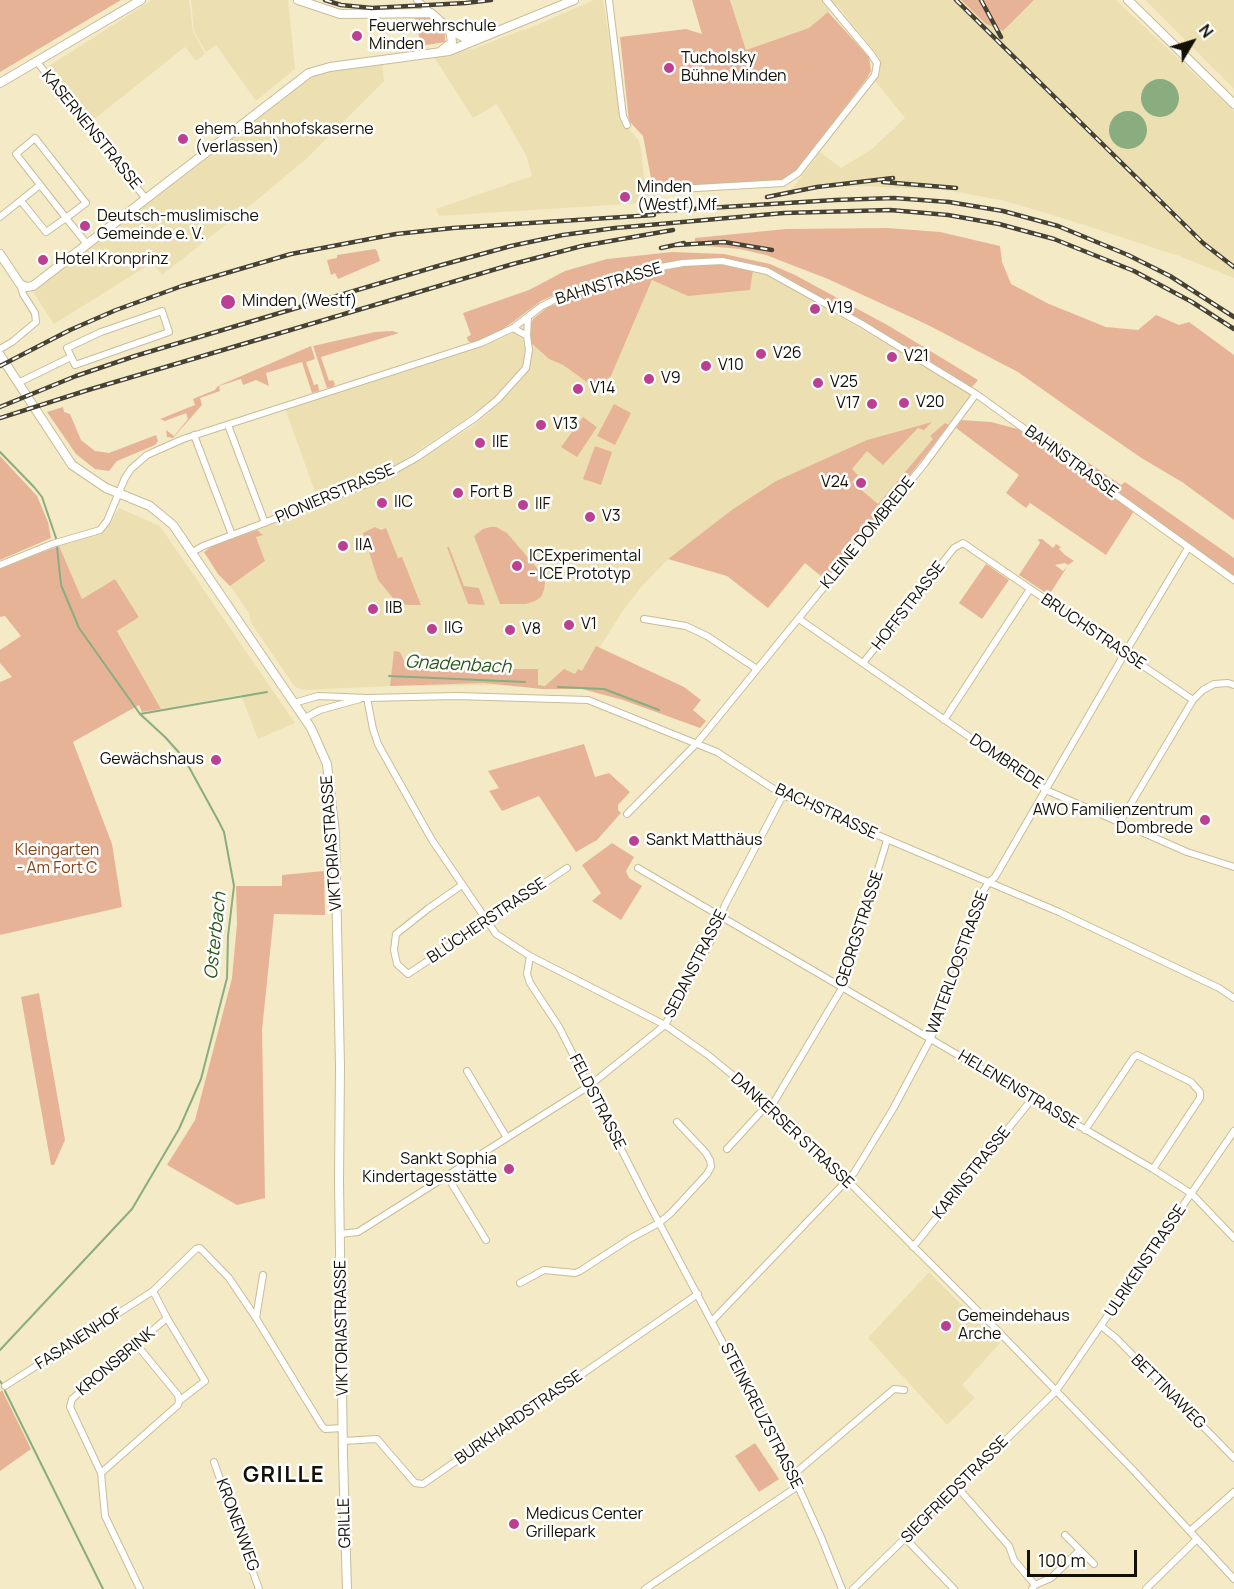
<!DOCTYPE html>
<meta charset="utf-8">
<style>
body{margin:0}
#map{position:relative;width:1234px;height:1589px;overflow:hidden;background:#f4eac5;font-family:Manrope,sans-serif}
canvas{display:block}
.north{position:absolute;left:1162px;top:12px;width:60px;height:60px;-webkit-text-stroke:4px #fff;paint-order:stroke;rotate:52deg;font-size:16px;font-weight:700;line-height:24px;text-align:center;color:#131004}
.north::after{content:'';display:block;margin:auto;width:21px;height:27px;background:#131004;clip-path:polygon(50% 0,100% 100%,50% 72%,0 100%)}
.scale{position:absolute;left:1027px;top:1550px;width:110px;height:27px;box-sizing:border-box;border:3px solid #131004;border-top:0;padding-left:8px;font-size:18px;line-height:21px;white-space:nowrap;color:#131004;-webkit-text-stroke:4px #fff;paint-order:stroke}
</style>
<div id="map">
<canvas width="1234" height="1589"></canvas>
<div class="north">N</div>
<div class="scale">100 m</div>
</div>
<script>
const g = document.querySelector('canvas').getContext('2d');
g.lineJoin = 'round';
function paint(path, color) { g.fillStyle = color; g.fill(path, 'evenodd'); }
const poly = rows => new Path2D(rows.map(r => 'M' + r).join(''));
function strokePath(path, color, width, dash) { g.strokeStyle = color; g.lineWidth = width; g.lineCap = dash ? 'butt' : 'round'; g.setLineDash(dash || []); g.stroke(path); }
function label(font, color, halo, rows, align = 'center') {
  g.font = font + ' Manrope,sans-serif'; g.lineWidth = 5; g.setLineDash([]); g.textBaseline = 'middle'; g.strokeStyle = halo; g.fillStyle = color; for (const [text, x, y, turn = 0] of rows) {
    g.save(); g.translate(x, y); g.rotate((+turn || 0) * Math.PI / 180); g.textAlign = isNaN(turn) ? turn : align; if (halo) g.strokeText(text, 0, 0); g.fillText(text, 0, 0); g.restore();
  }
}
paint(poly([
 [152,0,189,0,193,32,205,54,196,61,185,47,92,121,49,66],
 [191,0,288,0,295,69,256,101,216,45,206,52,194,32],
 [594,0,603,0,622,122,638,139,641,148,644,178,652,188,658,192,658,202,439,216,436,209,532,176,526,155,497,104,473,118,434,57,476,48,524,29,525,30],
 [730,0,961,0,986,24,1003,31,1034,0,1116,0,1234,111,1234,278,1179,256,1056,216,1001,200,945,190,861,186,792,189,820,152,841,168,872,149,905,118,875,81,880,73,879,57,837,5,809,28,746,50],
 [1145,0,1234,0,1234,89],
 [382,62,384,81,305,160,252,204,162,275,152,263,54,324,33,292,299,83,320,71],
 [753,270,767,274,973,395,868,528,798,471,776,481,733,509,668,559,642,586,624,609,595,655,582,689,538,685,390,686,305,690,295,687,251,623,249,613,230,586,265,561,256,537,262,534,257,530,253,531,378,482,469,429,490,412,489,409,525,374,531,359,531,343,549,359,563,365,595,388,611,376,652,280],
 [515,332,525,342,527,349,524,364,511,383,491,402,386,472,318,500,285,409,501,339],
 [119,508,160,526,295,723,258,739,241,695,161,709,117,630,139,616,115,579,82,599,59,546,100,534,107,528],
 [929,1272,1000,1343,962,1385,975,1398,947,1425,868,1338]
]), '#ece0b3');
paint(poly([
 [0,0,121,0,0,72],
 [692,0,730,0,746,50,809,28,828,12,869,57,871,71,867,78,796,171,785,179,776,182,667,187,657,185,651,178,643,136,629,121,620,37,686,29,702,34],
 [961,0,1034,0,1003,31,986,24],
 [415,18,429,18,445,33,445,42,421,46],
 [887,228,940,232,1000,246,1002,262,1011,284,1049,304,1106,327,1138,330,1156,315,1179,325,1189,322,1234,355,1234,520,1182,482,1143,459,1083,418,1018,372,926,324,828,279,766,255,740,249,695,245,695,238,786,229],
 [375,249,377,251,380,261,338,279,335,273,331,275,327,260,337,258,337,255],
 [672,252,724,254,770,264,795,275,889,326,978,380,972,387,775,271,754,264,750,290,688,296,652,280,611,376,595,388,563,365,549,359,531,343,530,326,533,319,548,307,638,275,654,272,655,266,631,270,552,296,541,301,498,333,473,343,468,341,467,337,471,335,463,313,529,290,565,271,607,259],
 [392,331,399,333,321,357,329,381,333,380,335,384,333,387,327,388,313,346,375,332],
 [311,346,315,359,306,362,314,385,318,384,319,391,312,393,302,362,266,373,269,386,256,380,243,385,241,379,219,386,220,391,200,398,202,405,173,438,167,437,166,430,174,436,188,419,186,413,165,421,160,419,195,405,193,399,215,390,218,386],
 [614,404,631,413,615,445,597,436],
 [63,407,64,412,70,414,81,440,95,451,109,453,156,435,158,441,155,445,117,461,109,471,95,469,76,454,47,412],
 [583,417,597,427,577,457,561,447],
 [961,420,991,422,1021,430,1134,511,1106,555,1030,503,1026,508,1006,493,1019,475,956,428],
 [932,422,924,430,918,428,883,465,867,451,852,469,858,475,852,482,878,504,933,439,930,436,945,423,949,425,827,581,805,563,768,608,727,576,668,559,733,509,776,481,867,440],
 [1036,433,1055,440,1121,485,1125,482,1234,558,1234,578],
 [595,446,612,452,601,485,583,479],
 [0,456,37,496,48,522,51,538,0,560],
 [375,527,381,530,386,528,398,558,402,557,421,605,407,605,401,603,393,598,378,580,363,533],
 [490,527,496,527,507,533,542,574,545,583,544,590,541,597,535,601,526,604,500,604,474,536,483,529],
 [257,530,263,535,256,537,265,561,230,586,218,574,204,552,212,546],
 [1038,539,1042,539,1053,548,1056,544,1061,547,1059,549,1065,555,1074,561,1068,565,1065,563,1055,565,1063,571,1067,567,1049,595,1019,575,1040,543],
 [59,546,82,599,115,579,139,617,117,631,161,709,142,712,139,705,73,742,112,844,122,907,0,935,0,682,12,677,0,663,0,650,21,636,5,616,0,617,0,568],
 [447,547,449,547,464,586,479,588,485,605,468,604],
 [986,564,1009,580,982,619,959,603],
 [596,646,684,687,701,700,693,710,706,721,700,728,623,700,582,689,542,689,484,683,390,686,394,651,400,652,406,665,414,669,538,669,538,685,545,686,564,669,575,674,578,669,582,671],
 [584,744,595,777,609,773,630,792,618,805,618,810,621,813,597,840,576,852,539,796,502,811,489,791,499,788,488,771],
 [612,843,634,857,626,871,629,878,642,886,621,920,592,901,601,893,582,865],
 [324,871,325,915,274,914,262,1030,265,1198,237,1205,167,1165,195,1120,232,978,237,924,236,886,282,886,282,875],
 [39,993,65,1140,54,1165,51,1165,21,997],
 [2,1390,31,1449,0,1471,0,1392],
 [755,1443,779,1479,759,1492,735,1456]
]), '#e7b397');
paint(poly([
 '1141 98a19 19 0 1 1 38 0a19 19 0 1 1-38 0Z',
 '1109 130a19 19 0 1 1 38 0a19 19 0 1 1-38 0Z'
]), '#89ad7f');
strokePath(poly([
 [0,452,34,487,42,497,56,538,61,585,79,628,140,714,165,737,184,758,219,822,224,832,234,886,228,936,227,978,201,1079,179,1129,132,1209,0,1350],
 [389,676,525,682],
 [558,687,604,689,659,710],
 [140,714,267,692],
 [0,1381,2,1384],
 [5,1391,103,1589]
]), '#89ad7f', 2);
const minor = poly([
 [417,0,431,13],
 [609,0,623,116,627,125],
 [37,62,146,199],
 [679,189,783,183,798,173,875,75,877,63,871,54,826,0],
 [21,201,46,232,66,218,86,203,35,138,16,154,66,218,87,244],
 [0,217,40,185],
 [162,311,169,332,75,365,67,348,101,332,162,311],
 [527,336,528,317],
 [0,349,12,342,36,322,35,313,23,294,20,284],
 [18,383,71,357],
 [228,425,265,523],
 [194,435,232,535],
 [191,553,203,546,375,481,416,458,475,418,497,400,526,368,529,350,527,336,513,328],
 [0,565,52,544,100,530,107,521,125,478,131,469,147,455,183,439,481,343,513,328,542,306,554,300,639,271,683,263,722,261,767,271,862,324,976,394,1234,580],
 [644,619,686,626,707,636,757,669],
 [799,619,1046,790,1187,852,1234,867],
 [863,663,954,548,963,543,1193,700],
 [367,698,373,729,378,744,393,771,432,840,496,934,530,956,665,1025,708,1055,768,1104,848,1181,998,1331,1135,1472,1234,1579],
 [294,703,318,696,367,698,456,696,588,700,717,752,783,795,1059,912,1219,988,1234,998],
 [305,718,320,710,360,699],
 [944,720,1030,589],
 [627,814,697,743,925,463,976,394],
 [1120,822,1193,700,1203,690,1214,684,1228,683,1234,685],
 [638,868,1153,1169,1192,1194,1234,1238],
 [462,885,429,908,396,934,394,950,397,964,408,974,567,868],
 [530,956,527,974,530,983,559,1027,647,1200,793,1475,821,1537,842,1589],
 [467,1071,507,1138],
 [771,1107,842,988,887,840],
 [1085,1130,1134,1057,1137,1055,1191,1082,1200,1092,1200,1098,1153,1169],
 [727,1149,768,1104],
 [447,1176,486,1240],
 [340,1234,358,1232,589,1086,665,1025,713,937,725,905,783,795],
 [913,1247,1032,1099],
 [520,1283,544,1270,575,1273,580,1271,631,1238,659,1223,671,1213,707,1174,711,1167,710,1160,706,1153,677,1122],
 [256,1318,263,1275],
 [712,1321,854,1173,893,1109,931,1038,964,954,980,896,989,882,995,877,1125,653,1188,548],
 [1101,1326,1116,1338,1234,1458],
 [136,1344,178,1395,179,1401],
 [5,1386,153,1291,196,1249,200,1248,229,1278,256,1318,322,1426,325,1429,343,1428],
 [343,1441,377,1439,415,1483,423,1484,698,1294],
 [214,1462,259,1589],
 [101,1473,70,1407,72,1399,167,1318],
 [793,1475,894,1389,904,1390],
 [958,1488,1009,1546,1014,1560,1035,1585],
 [1190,1531,1234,1492],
 [906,1539,954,1589],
 [1080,1550,1094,1564],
 [140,1589,105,1516,101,1473,178,1405,179,1401,205,1381,167,1318,153,1291],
 [645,1589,798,1486],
 [853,1589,1056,1391,1234,1131],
 [1032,1589,1035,1585,1051,1578,1080,1550,1065,1535],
 [1146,1589,1197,1539]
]);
const tertiary = poly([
 [1128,0,1234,104]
]);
const secondary = poly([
 [298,0,340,14,431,13,450,30,463,37,480,36],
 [441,51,452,42,450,30],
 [0,83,141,0],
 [0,254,20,284,26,287,33,286,309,73,330,67,449,51,574,0],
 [0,355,72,465,106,488,150,506,173,525,311,728,327,764,335,833,340,1066,339,1181,343,1456,347,1589]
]);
strokePath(minor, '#c7bd99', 8);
strokePath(tertiary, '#c7bd99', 10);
strokePath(secondary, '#c7bd99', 10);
strokePath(minor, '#fff', 6);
strokePath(tertiary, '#fff', 8);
strokePath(secondary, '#fff', 8);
const rail = poly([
 [325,0,341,5,372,8,466,3,491,0],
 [956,0,1203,243,1234,267],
 [981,0,1001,37],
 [883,182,956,188],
 [767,197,817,187,893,178],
 [645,212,835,200,894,198,949,202,1003,211,1058,226,1128,255,1170,276,1234,317],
 [677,245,724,242,772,250],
 [661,248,684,243],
 [0,366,70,330,116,310,182,286,291,254,396,234,453,228,654,215],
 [0,407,76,376,135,356,438,266,511,246,563,235,615,228,784,213,890,210,948,215,999,224,1054,239,1134,271,1192,302,1234,329],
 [0,418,88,390,513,264,582,246,673,230]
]);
strokePath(rail, '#464130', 4.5);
strokePath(rail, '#fff', 2, [7]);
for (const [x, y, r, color] of [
 [357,36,6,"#bb4092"],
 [669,68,6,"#bb4092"],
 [183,139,6,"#bb4092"],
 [625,197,6,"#bb4092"],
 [85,226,6,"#bb4092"],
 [43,260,6,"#bb4092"],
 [228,302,8,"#bb4092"],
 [815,309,6,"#bb4092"],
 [761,354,6,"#bb4092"],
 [892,357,6,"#bb4092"],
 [706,366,6,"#bb4092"],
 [649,379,6,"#bb4092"],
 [818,383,6,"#bb4092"],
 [578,389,6,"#bb4092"],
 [904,403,6,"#bb4092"],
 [872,404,6,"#bb4092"],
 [541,425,6,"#bb4092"],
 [480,443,6,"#bb4092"],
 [861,483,6,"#bb4092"],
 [458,493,6,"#bb4092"],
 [382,503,6,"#bb4092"],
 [523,505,6,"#bb4092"],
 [590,517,6,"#bb4092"],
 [343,546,6,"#bb4092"],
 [517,566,6,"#bb4092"],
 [373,609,6,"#bb4092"],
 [569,625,6,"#bb4092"],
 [432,629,6,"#bb4092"],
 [510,630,6,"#bb4092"],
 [216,760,6,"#bb4092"],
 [1205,820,6,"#bb4092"],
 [634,841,6,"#bb4092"],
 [509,1169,6,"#bb4092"],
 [946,1326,6,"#bb4092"],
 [514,1524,6,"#bb4092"]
]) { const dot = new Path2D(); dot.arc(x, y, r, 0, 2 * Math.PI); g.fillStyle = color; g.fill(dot); strokePath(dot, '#fff', 2); }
label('16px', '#131004', '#fff', [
 ["Feuerwehrschule",369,27],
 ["Minden",369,45],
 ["Tucholsky",681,59],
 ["Bühne Minden",681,77],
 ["ehem. Bahnhofskaserne",195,130],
 ["(verlassen)",195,148],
 ["Minden",637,188],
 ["(Westf) Mf",637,206],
 ["Deutsch-muslimische",97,217],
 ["Gemeinde e. V.",97,235],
 ["Hotel Kronprinz",55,260],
 ["Minden (Westf)",242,302],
 ["V19",827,309],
 ["V26",773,354],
 ["V21",904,357],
 ["V10",718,366],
 ["V9",661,379],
 ["V25",830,383],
 ["V14",590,389],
 ["V20",916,403],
 ["V17",860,404,"right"],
 ["V13",553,425],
 ["IIE",492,443],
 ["V24",849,483,"right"],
 ["Fort B",470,493],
 ["IIC",394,503],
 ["IIF",535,505],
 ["V3",602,517],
 ["IIA",355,546],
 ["ICExperimental",529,557],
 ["- ICE Prototyp",529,575],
 ["IIB",385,609],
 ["V1",581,625],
 ["IIG",444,629],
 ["V8",522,630],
 ["Gewächshaus",204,760,"right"],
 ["AWO Familienzentrum",1193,811,"right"],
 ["Dombrede",1193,829,"right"],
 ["Sankt Matthäus",646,841],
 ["Sankt Sophia",497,1160,"right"],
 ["Kindertagesstätte",497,1178,"right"],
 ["Gemeindehaus",958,1317],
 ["Arche",958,1335],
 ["Medicus Center",526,1515],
 ["Grillepark",526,1533]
], 'left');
label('16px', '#131004', '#fff', [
 ["KASERNENSTRASSE",91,130,51],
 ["BAHNSTRASSE",609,284,-17],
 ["BAHNSTRASSE",1071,462,36],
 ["PIONIERSTRASSE",335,494,-23],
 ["KLEINE DOMBREDE",868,533,-51],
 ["HOFFSTRASSE",909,606,-52],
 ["BRUCHSTRASSE",1093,632,34],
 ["DOMBREDE",1006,762,34],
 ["BACHSTRASSE",826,812,25],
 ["VIKTORIASTRASSE",332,843,-94],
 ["BLÜCHERSTRASSE",487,921,-34],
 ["GEORGSTRASSE",860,929,-72],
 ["WATERLOOSTRASSE",958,963,-70],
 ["SEDANSTRASSE",696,964,-63],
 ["HELENENSTRASSE",1018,1090,31],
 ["FELDSTRASSE",597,1102,63],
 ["DANKERSER STRASSE",792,1131,43],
 ["KARINSTRASSE",972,1173,-51],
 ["ULRIKENSTRASSE",1146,1261,-56],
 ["VIKTORIASTRASSE",342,1328,-91],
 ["FASANENHOF",79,1339,-33],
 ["KRONSBRINK",116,1362,-40],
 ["BETTINAWEG",1168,1392,45],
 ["STEINKREUZSTRASSE",761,1416,63],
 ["BURKHARDSTRASSE",519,1418,-35],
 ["SIEGFRIEDSTRASSE",955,1490,-45],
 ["GRILLE",345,1523,-92],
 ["KRONENWEG",237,1525,70]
]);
label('16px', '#854318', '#fff', [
 ["Kleingarten",57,851],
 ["- Am Fort C",57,869]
]);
label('italic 18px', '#295719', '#fff', [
 ["Gnadenbach",458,665,3],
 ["Osterbach",216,936,-84]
]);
g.letterSpacing = '1.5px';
label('bold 22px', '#131004', '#fff', [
 ["GRILLE",284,1476]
]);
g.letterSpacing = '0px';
</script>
